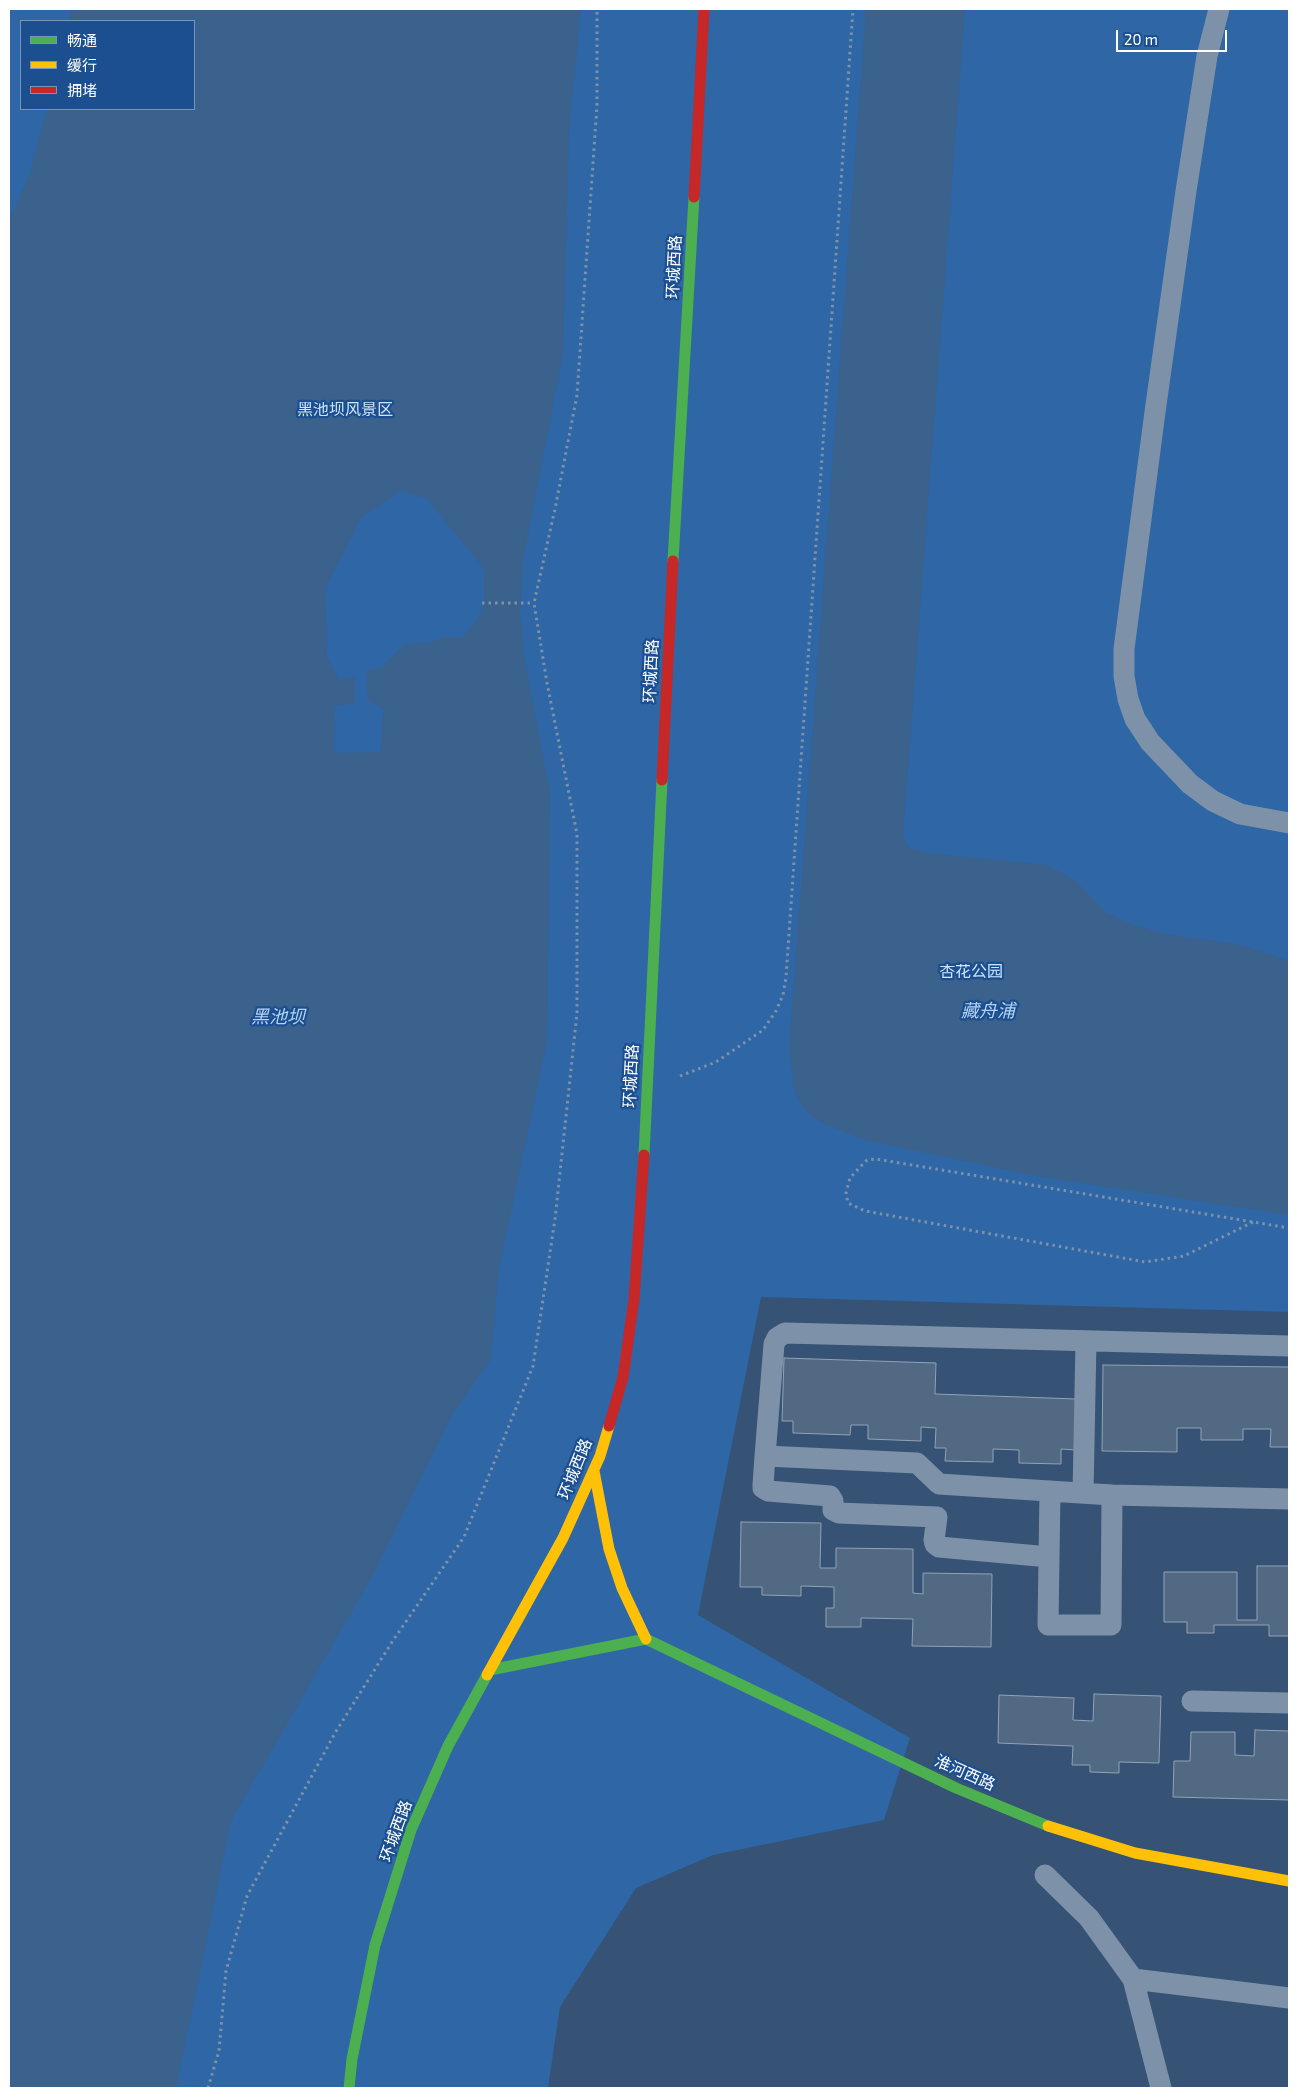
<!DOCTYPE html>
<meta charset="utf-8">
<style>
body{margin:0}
#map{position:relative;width:1298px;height:2097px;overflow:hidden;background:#365274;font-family:"Exo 2","Noto Sans SC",sans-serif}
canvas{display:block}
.frame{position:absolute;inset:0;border:10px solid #fff;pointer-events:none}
.legend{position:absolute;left:20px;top:20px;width:175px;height:90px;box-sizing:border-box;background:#1b4f8f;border:1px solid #7695bc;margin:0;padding:6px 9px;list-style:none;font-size:15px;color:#fff}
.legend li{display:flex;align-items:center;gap:10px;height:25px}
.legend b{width:25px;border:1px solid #7695bc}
.scale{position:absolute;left:1116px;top:30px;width:111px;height:22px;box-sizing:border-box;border:2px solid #fff;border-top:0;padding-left:6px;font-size:15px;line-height:18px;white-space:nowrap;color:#fff;-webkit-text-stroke:4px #1b4f8f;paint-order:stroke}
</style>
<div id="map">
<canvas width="1298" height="2097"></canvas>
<div class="frame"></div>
<ul class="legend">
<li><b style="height:6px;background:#4caf50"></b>畅通</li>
<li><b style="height:6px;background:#ffc107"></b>缓行</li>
<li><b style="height:6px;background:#c62828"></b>拥堵</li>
</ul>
<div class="scale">20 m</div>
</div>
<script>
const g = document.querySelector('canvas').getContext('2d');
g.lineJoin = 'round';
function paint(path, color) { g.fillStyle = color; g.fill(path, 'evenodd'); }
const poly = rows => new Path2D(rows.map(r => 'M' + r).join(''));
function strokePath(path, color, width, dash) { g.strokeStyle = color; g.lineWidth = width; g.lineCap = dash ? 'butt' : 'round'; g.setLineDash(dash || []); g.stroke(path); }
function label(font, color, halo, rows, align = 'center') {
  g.font = font + ' "Exo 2","Noto Sans SC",sans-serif'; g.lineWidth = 4.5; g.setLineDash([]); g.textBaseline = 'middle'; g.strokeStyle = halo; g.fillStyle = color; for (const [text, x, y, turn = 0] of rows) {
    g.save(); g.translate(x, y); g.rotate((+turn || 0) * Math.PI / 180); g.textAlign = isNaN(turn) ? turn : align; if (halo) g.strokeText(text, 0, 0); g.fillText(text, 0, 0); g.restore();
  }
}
paint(poly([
 [9,9,1289,9,1289,1312,761,1297,698,1615,910,1738,884,1820,713,1855,636,1888,560,2007,548,2088,9,2088],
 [21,21,194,21,194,109,21,109]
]), '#2f66a5');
paint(poly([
 [70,9,581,9,569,129,563,353,523,560,520,614,525,663,550,794,547,1041,499,1268,491,1359,452,1415,374,1573,231,1821,176,2088,9,2088,9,220,29,176,47,109,194,109,194,21,70,21],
 [400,491,426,498,484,569,484,604,476,622,463,637,444,637,428,643,404,645,382,668,367,670,367,700,384,709,380,752,334,753,335,706,355,703,355,676,339,681,327,657,325,589,361,518],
 [866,9,965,9,903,836,906,844,913,849,928,853,1047,865,1076,881,1105,912,1128,923,1160,933,1246,946,1289,961,1289,1215,1031,1175,865,1140,825,1124,811,1116,803,1108,795,1091,789,1049]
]), '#3b618d');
const building = poly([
 [784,1358,936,1363,935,1394,1077,1399,1076,1450,1061,1449,1061,1464,1019,1463,1019,1450,993,1449,993,1462,945,1461,946,1448,935,1448,936,1428,921,1427,921,1441,868,1439,868,1425,851,1425,850,1435,793,1433,793,1421,782,1421,784,1358],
 [1103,1365,1289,1367,1289,1447,1270,1447,1271,1429,1243,1429,1243,1440,1201,1440,1201,1428,1177,1428,1177,1452,1102,1451,1103,1365],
 [741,1522,821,1523,820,1568,836,1568,836,1548,913,1549,913,1593,923,1594,923,1573,992,1574,991,1647,912,1646,913,1619,861,1618,861,1627,826,1627,826,1608,834,1608,834,1587,801,1586,801,1596,762,1595,762,1587,740,1587,741,1522],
 [1257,1566,1289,1566,1289,1636,1269,1636,1269,1625,1214,1625,1214,1633,1187,1633,1187,1622,1164,1622,1164,1572,1237,1572,1237,1620,1257,1620,1257,1566],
 [1094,1694,1161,1696,1159,1763,1119,1762,1119,1773,1090,1772,1090,1765,1072,1765,1073,1746,998,1743,999,1695,1074,1698,1073,1720,1093,1721,1094,1694],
 [1255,1730,1289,1731,1289,1800,1173,1797,1174,1761,1190,1761,1191,1732,1235,1732,1235,1755,1254,1756,1255,1730]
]);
paint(building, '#526984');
strokePath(building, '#92a2b6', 1);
strokePath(poly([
 [482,603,534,603],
 [680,1076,716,1062,763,1030,776,1011,783,995,786,977,853,9],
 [1253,1222,1184,1256,1145,1262,865,1211,848,1203,846,1193,850,1178,860,1167,867,1160,876,1159,1289,1228],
 [208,2088,219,2051,226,1971,247,1896,335,1733,392,1642,464,1537,533,1366,555,1219,577,1013,577,834,547,683,534,603,555,509,577,395,597,105,597,9]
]), '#7d92a8', 3, [2.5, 4]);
strokePath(poly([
 [1219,9,1207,56,1186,191,1155,412,1124,649,1124,676,1128,699,1135,719,1150,742,1190,784,1213,801,1240,814,1289,823],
 [765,1456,774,1344,777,1338,785,1333,1289,1346],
 [1050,1491,1048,1625,1111,1625,1112,1495],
 [1083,1493,1086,1341],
 [1049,1557,939,1547,935,1544,934,1540,937,1517,839,1513,833,1510,833,1501,830,1496,768,1491,763,1488,763,1485,765,1456,917,1463,939,1484,1112,1495,1289,1499],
 [1192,1701,1289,1703],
 [1045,1875,1089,1918,1133,1979,1161,2088],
 [1133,1979,1289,1998]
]), '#7d92a8', 21);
strokePath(poly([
 [673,561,694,197],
 [644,1155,662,780],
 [646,1639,956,1788,1048,1826],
 [490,1670,646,1639],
 [349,2088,352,2059,375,1945,411,1830,448,1746,487,1675]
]), '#4caf50', 11);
strokePath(poly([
 [594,1471,609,1549,622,1588,646,1639],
 [487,1675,563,1538,600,1456,609,1426],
 [1048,1826,1135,1853,1289,1881]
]), '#ffc107', 11);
strokePath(poly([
 [694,197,704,9],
 [662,780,673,561],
 [609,1426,623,1377,634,1299,644,1155]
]), '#c62828', 11);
label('16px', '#fff', '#1b4f8f', [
 ["环城西路",674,267,-87],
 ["环城西路",651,671,-87],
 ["环城西路",631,1076,-87],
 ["环城西路",575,1469,-68],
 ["淮河西路",965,1773,24],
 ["环城西路",396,1831,-70]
]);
label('16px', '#cfe3fa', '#1b4f8f', [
 ["黑池坝风景区",345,410],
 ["杏花公园",971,972]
]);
label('italic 18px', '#b5d3f5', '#1b4f8f', [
 ["藏舟浦",988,1011],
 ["黑池坝",278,1017]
]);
</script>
